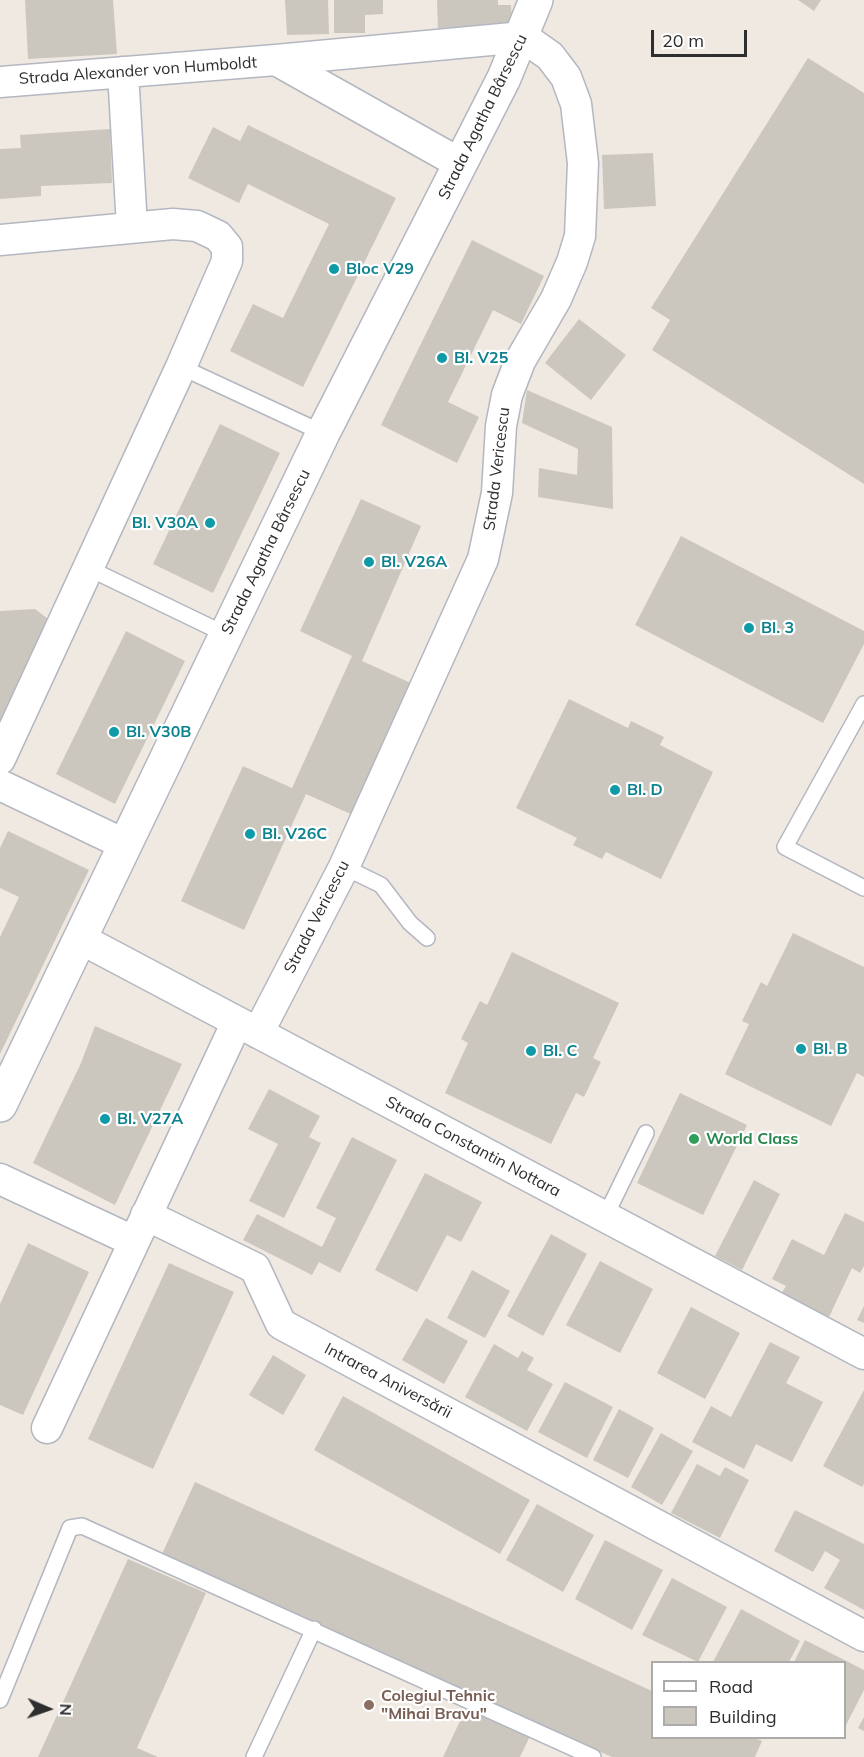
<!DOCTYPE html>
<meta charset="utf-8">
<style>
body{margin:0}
#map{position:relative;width:864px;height:1757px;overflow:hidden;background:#efe9e1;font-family:Mulish,sans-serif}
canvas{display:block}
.legend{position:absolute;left:651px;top:1661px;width:195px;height:78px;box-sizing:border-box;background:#fff;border:2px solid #ababab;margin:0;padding:8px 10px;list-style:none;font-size:18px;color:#2e2e2e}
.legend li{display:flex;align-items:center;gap:12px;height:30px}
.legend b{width:30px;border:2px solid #ababab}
.north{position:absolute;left:18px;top:1679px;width:60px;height:60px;-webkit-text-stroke:4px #fff;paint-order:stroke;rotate:92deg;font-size:16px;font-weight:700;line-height:24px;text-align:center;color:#2e2e2e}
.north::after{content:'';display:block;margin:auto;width:21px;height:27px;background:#2e2e2e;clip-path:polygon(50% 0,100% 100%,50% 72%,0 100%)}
.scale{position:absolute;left:651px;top:30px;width:96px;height:27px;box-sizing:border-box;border:3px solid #2e2e2e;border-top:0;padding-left:8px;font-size:18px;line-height:21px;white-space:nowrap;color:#2e2e2e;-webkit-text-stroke:4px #fff;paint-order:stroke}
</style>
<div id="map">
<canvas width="864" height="1757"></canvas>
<ul class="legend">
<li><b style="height:8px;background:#fff"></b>Road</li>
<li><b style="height:16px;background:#cbc7bf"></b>Building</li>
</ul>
<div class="north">N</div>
<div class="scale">20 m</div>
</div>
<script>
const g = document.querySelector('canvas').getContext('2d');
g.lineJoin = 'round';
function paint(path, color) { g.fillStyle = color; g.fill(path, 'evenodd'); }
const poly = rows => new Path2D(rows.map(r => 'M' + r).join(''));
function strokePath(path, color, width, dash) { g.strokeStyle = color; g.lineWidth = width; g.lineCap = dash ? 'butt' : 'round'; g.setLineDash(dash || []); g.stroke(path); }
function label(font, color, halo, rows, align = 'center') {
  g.font = font + ' Mulish,sans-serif'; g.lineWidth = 4.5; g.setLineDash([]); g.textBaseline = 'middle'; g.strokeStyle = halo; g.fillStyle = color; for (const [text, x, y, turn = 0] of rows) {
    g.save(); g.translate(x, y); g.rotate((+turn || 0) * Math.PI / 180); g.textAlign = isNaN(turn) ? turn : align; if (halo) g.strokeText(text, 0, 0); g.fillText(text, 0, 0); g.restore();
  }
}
paint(poly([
 [25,0,113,0,117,54,28,59],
 [285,0,328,0,329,34,287,35],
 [334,0,383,0,383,14,365,15,365,33,334,33],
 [437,0,498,0,498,5,511,5,512,25,438,28],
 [798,0,821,0,814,11],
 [808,58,864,93,864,484,652,350,670,320,651,308],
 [248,125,396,198,303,387,230,351,253,304,283,318,329,224,248,184,239,203,188,178,213,127,240,141],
 [110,129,112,183,41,186,41,196,0,199,0,149,21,148,20,135],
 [653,153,656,206,604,209,602,155],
 [472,240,544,276,521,324,493,310,448,402,479,417,457,463,381,425],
 [579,319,626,355,591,400,545,363],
 [527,390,612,427,613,509,538,497,539,468,577,475,578,449,522,423],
 [220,424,280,453,213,593,153,564],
 [361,499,421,526,362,661,413,684,353,815,306,794,244,930,181,901,243,766,292,788,352,656,300,631],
 [681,536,864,631,864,644,823,723,635,625],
 [35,609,52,622,0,723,0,611],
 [126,631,185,661,115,804,56,774],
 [569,699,628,728,631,721,664,737,660,745,713,772,661,879,606,852,602,859,573,845,577,838,516,808],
 [8,831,89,870,0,1054,0,937,19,897,0,888,0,848],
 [793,933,864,967,864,1077,857,1073,831,1126,725,1074,749,1024,742,1021,761,982,767,986],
 [512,952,619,1003,593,1058,601,1062,584,1097,576,1093,551,1144,445,1093,468,1043,461,1039,480,1001,487,1005],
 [95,1026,182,1064,115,1205,33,1163,81,1063],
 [269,1089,320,1116,309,1137,321,1143,284,1218,249,1201,278,1144,248,1129],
 [680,1093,747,1125,703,1215,637,1183],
 [352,1137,397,1160,340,1273,319,1262,312,1275,243,1240,257,1214,322,1247,336,1218,316,1208],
 [425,1173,482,1202,461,1242,447,1235,417,1292,375,1270],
 [754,1180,780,1194,742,1270,715,1256],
 [845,1213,864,1222,864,1266,860,1273,852,1268,829,1317,781,1294,786,1286,772,1279,792,1239,824,1255],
 [551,1234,587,1254,543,1336,507,1316],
 [28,1243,89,1272,23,1415,0,1405,0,1304],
 [600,1261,653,1289,620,1353,566,1325],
 [169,1263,234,1292,153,1469,88,1439],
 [472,1270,510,1291,485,1338,447,1318],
 [864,1306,864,1323,857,1320],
 [691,1307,740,1333,705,1399,657,1373],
 [426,1318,468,1341,444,1384,402,1360],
 [770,1342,800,1357,786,1383,823,1402,792,1462,756,1444,744,1469,692,1442,711,1406,731,1417],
 [494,1344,518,1358,522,1351,534,1358,527,1370,553,1384,527,1431,465,1397],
 [273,1355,306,1375,283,1415,249,1395],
 [565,1382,613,1407,587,1458,538,1432],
 [864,1390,864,1484,862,1487,823,1466],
 [343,1396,530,1500,500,1554,314,1450],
 [619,1409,654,1428,628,1478,593,1460],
 [661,1433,693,1451,662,1505,631,1487],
 [697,1464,720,1476,725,1467,749,1480,720,1538,671,1513],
 [195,1482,652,1691,652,1738,755,1738,762,1741,755,1757,612,1757,162,1554],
 [537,1504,594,1535,563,1592,506,1560],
 [795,1510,864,1544,864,1610,824,1588,840,1560,825,1551,813,1572,774,1551],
 [605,1540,663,1570,632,1630,575,1599],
 [128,1559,206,1593,137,1748,158,1757,38,1757],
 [672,1578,727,1607,698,1662,642,1635],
 [741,1609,800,1641,789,1662,713,1662],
 [805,1640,864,1670,864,1690,844,1729,844,1662,794,1662],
 [468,1704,531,1734,520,1757,443,1757],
 [864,1717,864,1731,858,1728]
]), '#cbc7bf');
const lane = poly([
 [181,367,323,433],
 [88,568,227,635],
 [864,704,785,847,864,888],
 [344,867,381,885,410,923,427,938],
 [605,1217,646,1133],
 [0,1700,70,1528,82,1526,593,1757],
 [254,1757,314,1629]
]);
const street = poly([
 [276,60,461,164],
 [123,72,132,227],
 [0,82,276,60,523,37,550,56,566,77,576,104,583,163,580,236,572,262,556,299,520,361,507,395,501,426,497,493,483,559,344,867,258,1033],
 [0,240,173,224,197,226,218,236,227,247,227,261,181,367,0,759],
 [0,785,126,845],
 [81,939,864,1354],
 [0,1179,133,1241],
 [146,1215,255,1268,281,1324,864,1636],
 [47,1428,237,1022]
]);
const secondary = poly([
 [0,1105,323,433,504,78,536,0]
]);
strokePath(lane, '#b4b7c1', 18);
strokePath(street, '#b4b7c1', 33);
strokePath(secondary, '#b4b7c1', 36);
strokePath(lane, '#fff', 15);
strokePath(street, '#fff', 30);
strokePath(secondary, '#fff', 33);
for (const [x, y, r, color] of [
 [334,269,6,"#0f9aa8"],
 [442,358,6,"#0f9aa8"],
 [210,523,6,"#0f9aa8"],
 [369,562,6,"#0f9aa8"],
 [749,628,6,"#0f9aa8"],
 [114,732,6,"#0f9aa8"],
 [615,790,6,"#0f9aa8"],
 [250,834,6,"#0f9aa8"],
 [801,1049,6,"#0f9aa8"],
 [531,1051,6,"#0f9aa8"],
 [105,1119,6,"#0f9aa8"],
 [694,1139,6,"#2e9e5b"],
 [369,1705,6,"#8d6e63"]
]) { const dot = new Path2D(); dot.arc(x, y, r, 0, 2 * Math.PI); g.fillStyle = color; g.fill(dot); strokePath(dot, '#fff', 2); }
label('16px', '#2e2e2e', '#fff', [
 ["Strada Alexander von Humboldt",138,71,-4],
 ["Strada Agatha Bârsescu",483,117,-64],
 ["Strada Vericescu",497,469,-83],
 ["Strada Agatha Bârsescu",266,552,-64],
 ["Strada Vericescu",317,917,-63],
 ["Strada Constantin Nottara",473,1147,28],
 ["Intrarea Aniversării",388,1381,28]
]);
label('bold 16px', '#0d838f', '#fff', [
 ["Bloc V29",346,269],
 ["Bl. V25",454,358],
 ["Bl. V30A",198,523,"right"],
 ["Bl. V26A",381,562],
 ["Bl. 3",761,628],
 ["Bl. V30B",126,732],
 ["Bl. D",627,790],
 ["Bl. V26C",262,834],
 ["Bl. B",813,1049],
 ["Bl. C",543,1051],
 ["Bl. V27A",117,1119]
], 'left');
label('bold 16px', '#27864d', '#fff', [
 ["World Class",706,1139]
], 'left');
label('bold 16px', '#785e54', '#fff', [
 ["Colegiul Tehnic",381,1696],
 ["\"Mihai Bravu\"",381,1714]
], 'left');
</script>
